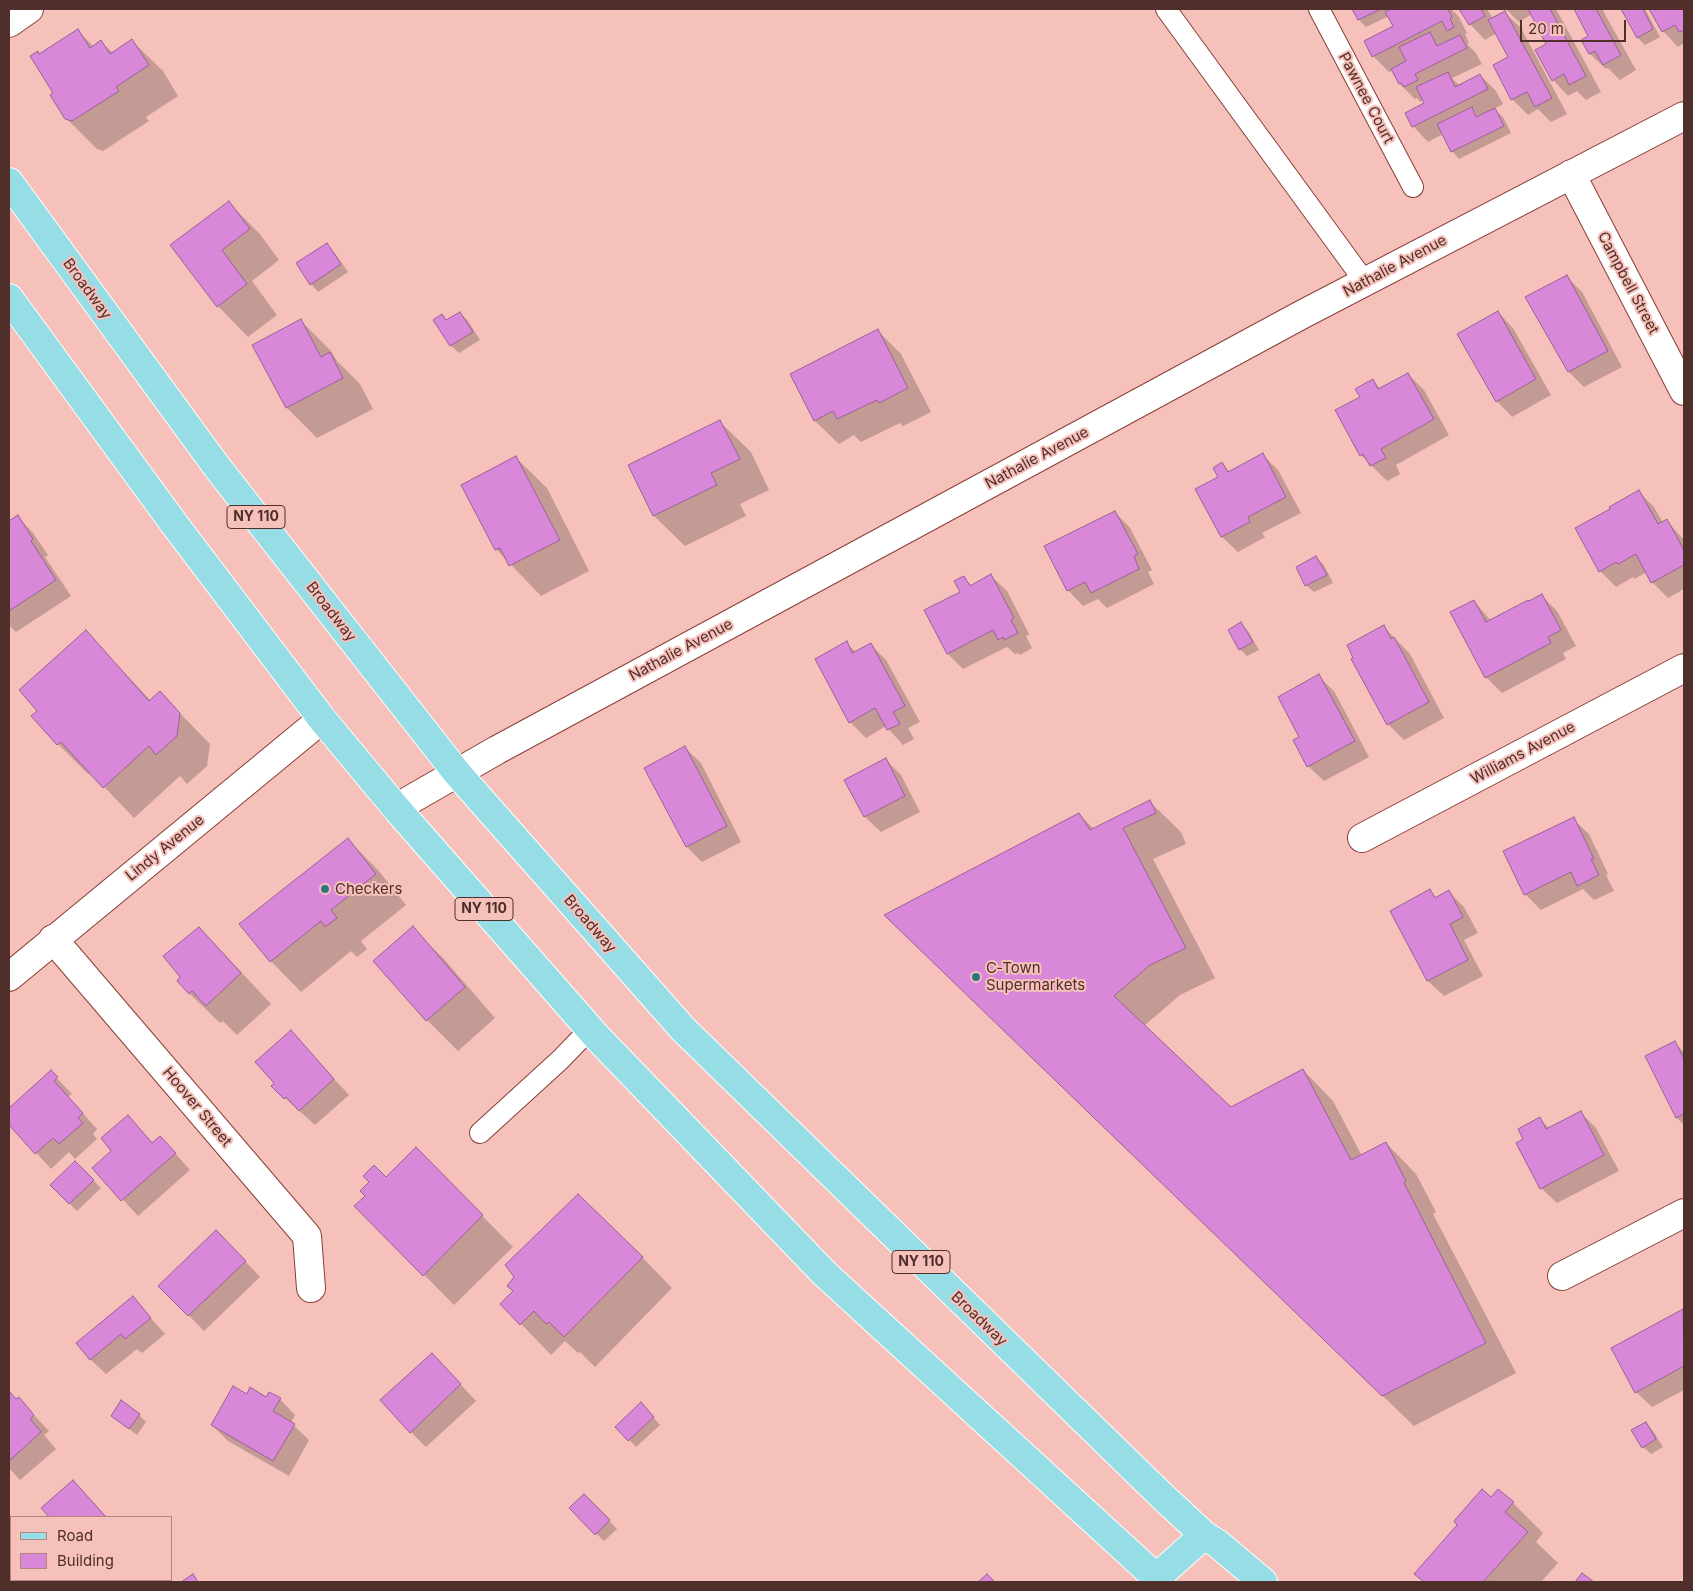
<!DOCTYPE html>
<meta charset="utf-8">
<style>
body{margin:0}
#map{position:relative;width:1693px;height:1591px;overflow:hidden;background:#f5c1ba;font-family:Inter,sans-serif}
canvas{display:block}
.frame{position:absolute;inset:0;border:10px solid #502e2a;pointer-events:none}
.legend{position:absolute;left:10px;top:1516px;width:162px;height:65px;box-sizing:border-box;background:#f5c1ba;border:1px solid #b38680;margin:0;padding:6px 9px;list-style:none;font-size:15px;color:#502e2a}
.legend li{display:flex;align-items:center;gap:10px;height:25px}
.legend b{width:25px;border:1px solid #b38680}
.scale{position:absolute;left:1520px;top:20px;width:106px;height:22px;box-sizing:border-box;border:2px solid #502e2a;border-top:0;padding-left:6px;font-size:15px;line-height:18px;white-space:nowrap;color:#502e2a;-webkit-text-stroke:4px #f5c1ba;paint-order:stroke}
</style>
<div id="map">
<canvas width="1693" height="1591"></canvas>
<div class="frame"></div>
<ul class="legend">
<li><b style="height:6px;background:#97dde6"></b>Road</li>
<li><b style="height:14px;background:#d987d8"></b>Building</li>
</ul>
<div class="scale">20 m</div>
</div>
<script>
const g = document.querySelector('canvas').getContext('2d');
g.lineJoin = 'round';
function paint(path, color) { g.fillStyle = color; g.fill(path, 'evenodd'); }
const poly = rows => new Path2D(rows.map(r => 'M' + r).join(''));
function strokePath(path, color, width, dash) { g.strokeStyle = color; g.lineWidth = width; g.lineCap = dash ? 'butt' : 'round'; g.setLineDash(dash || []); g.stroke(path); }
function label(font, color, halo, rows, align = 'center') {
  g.font = font + ' Inter,sans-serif'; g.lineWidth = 4; g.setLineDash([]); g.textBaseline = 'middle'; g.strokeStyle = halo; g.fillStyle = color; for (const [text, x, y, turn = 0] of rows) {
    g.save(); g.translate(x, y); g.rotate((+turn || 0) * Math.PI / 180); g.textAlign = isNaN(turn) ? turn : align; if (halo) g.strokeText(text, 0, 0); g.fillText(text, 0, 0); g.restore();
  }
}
paint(poly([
 [1353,9,1451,9,1459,17,1467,33,1465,34,1469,43,1467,44,1475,52,1482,64,1452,78,1460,86,1480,75,1496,91,1503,104,1494,109,1503,117,1511,133,1459,159,1452,151,1443,134,1428,142,1413,126,1425,103,1424,100,1420,102,1417,98,1415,99,1400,84,1393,70,1389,72,1373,56,1395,26,1389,16,1366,27,1359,20],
 [1461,9,1487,9,1493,19,1505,13,1521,28,1567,114,1551,122,1538,109,1528,115,1512,99,1494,65,1509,57,1496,33,1485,40,1470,24],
 [1506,9,1556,9,1601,92,1586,100,1577,91,1568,96,1553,80,1548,45,1532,14,1519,22],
 [1575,9,1602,9,1636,70,1620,80,1608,68,1606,69,1590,54,1583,40,1590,36],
 [1622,9,1645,9,1660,37,1645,45,1638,38],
 [1651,9,1684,9,1684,43,1678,47,1663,31],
 [78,31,94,47,101,42,113,53,132,41,163,71,178,96,146,117,149,121,103,151,97,149,66,118,38,52,40,55],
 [229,203,259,233,279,260,252,281,277,315,248,337,218,306,172,245],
 [327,244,334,252,348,272,318,292,311,284],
 [1567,277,1582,292,1622,367,1584,387,1569,372],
 [1498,312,1513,328,1551,395,1512,417,1497,401],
 [460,313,468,321,480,340,459,353,451,346,435,320,442,316,447,321],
 [301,321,331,351,337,361,360,384,373,409,317,438,287,408,254,346],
 [878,331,901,354,931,412,903,426,900,423,861,442,854,435,839,444,815,421,792,374],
 [1408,374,1424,390,1449,435,1396,465,1400,474,1387,481,1361,455,1361,397,1373,381,1381,389],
 [720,422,751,452,769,490,740,504,746,516,685,546,654,516,630,466],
 [1262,454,1278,470,1301,513,1262,533,1265,537,1238,552,1222,537,1196,489,1219,477,1222,464,1230,472],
 [516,458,547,488,589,571,541,596,496,549],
 [1638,491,1654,507,1663,523,1667,521,1684,540,1684,589,1668,598,1652,582,1647,572,1634,579,1633,577,1616,587,1600,571,1612,510],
 [1115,512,1130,528,1152,570,1148,572,1154,584,1107,608,1098,599,1083,606,1068,590],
 [18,517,33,533,48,555,45,557,71,596,16,632,9,625,9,523],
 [1316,557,1324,565,1333,583,1314,592,1306,585],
 [991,576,1007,591,1029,634,1026,636,1032,648,1020,655,1018,653,1015,654,1007,647,963,669,948,654,964,578,972,586],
 [1542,596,1557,611,1576,646,1563,653,1566,659,1502,693,1486,677,1474,601,1491,621],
 [1241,624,1248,631,1259,650,1247,656,1240,649],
 [1384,627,1410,654,1444,718,1404,740,1388,724],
 [86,632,151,701,160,693,210,744,207,766,187,784,180,776,134,818,91,773,88,774,58,744,38,711],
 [846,643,856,652,871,645,886,660,920,722,908,728,914,739,903,745,886,726,866,738,850,722],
 [1318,676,1334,691,1369,757,1324,781,1308,766,1301,737],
 [685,748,701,763,741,842,702,862,687,847],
 [885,759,901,775,920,812,881,832,865,817,846,780],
 [1150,802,1181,832,1186,844,1153,859,1215,978,1180,995,1144,1026,1230,1109,1303,1070,1333,1101,1362,1156,1386,1143,1416,1174,1436,1212,1433,1214,1516,1373,1414,1426,916,945,1079,814,1094,829],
 [1573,819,1589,834,1608,874,1606,875,1614,891,1594,900,1583,889,1541,910,1525,894],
 [347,839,378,870,406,905,361,941,367,949,357,957,351,951,301,992,271,961],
 [1430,891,1437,898,1449,892,1464,907,1478,933,1464,940,1483,976,1444,996,1428,981,1392,911],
 [199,928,229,959,271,1004,237,1035,223,1021,220,1023,189,993],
 [412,928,443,958,495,1018,458,1051,427,1020,375,961],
 [291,1032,349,1095,315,1125,285,1098],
 [1675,1043,1684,1052,1684,1125,1677,1118,1646,1057],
 [51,1072,72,1094,68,1097,97,1129,93,1134,97,1139,75,1159,69,1152,51,1169,9,1123,9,1109],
 [1581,1113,1596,1128,1619,1171,1557,1203,1541,1188,1525,1140,1540,1119,1550,1129],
 [128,1117,153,1143,175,1153,190,1170,138,1216,94,1168,113,1151],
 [416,1149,513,1247,454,1305,356,1206],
 [75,1162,101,1188,77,1211,51,1185],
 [232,1247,260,1277,204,1331,160,1286],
 [642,1257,672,1288,595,1367,580,1352,578,1353,565,1341,551,1355,502,1304],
 [133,1298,165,1334,142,1353,137,1349,106,1374,90,1359],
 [1683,1311,1684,1390,1652,1407,1636,1392,1613,1348],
 [447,1370,476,1401,426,1447,411,1432],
 [9,1392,17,1400,19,1399,49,1431,44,1435,56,1449,20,1480,9,1468],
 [247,1395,280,1399,295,1415,291,1423,309,1440,289,1476,228,1441,212,1425],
 [648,1411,660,1425,636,1447,617,1427],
 [112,1415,139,1415,146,1422,137,1435],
 [1646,1423,1653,1431,1663,1447,1651,1454,1643,1447],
 [73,1482,88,1497,106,1517,51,1517,43,1508],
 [584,1495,617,1529,604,1541,570,1508],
 [1491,1499,1513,1503,1543,1533,1536,1542,1558,1563,1541,1582,1425,1582,1416,1574]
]), '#0003');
const building = poly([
 [1352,9,1381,9,1358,20,1352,9],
 [1391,9,1448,9,1452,17,1450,18,1454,27,1447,31,1442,21,1372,57,1364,41,1393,26,1385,12,1391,9],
 [1459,9,1481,9,1485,16,1469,25,1459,9],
 [1528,9,1550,9,1586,76,1569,85,1564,74,1552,81,1535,50,1546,44,1528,9],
 [1574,9,1596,9,1621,55,1603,65,1595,51,1589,54,1581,40,1588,36,1574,9],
 [1621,9,1643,9,1653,29,1637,38,1621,9],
 [1649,9,1684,9,1684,30,1679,32,1675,25,1662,32,1649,9],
 [1505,11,1552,98,1535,107,1527,92,1511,100,1493,65,1508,57,1488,20,1505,11],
 [78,29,90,48,101,40,110,54,132,39,149,65,116,87,119,91,72,121,65,119,50,95,53,93,30,56,38,51,39,54,78,29],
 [1430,32,1437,46,1460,35,1467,48,1415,74,1418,80,1404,87,1401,83,1399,84,1391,69,1406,61,1399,47,1430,32],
 [1448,72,1455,87,1480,74,1488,89,1412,127,1405,113,1424,103,1416,87,1448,72],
 [1472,107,1476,117,1495,108,1504,126,1451,152,1437,124,1472,107],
 [229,201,250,229,222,250,247,284,217,307,170,245,229,201],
 [327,243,341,264,310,285,296,263,327,243],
 [1567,275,1608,351,1568,372,1525,297,1567,275],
 [1498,311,1536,379,1496,402,1457,334,1498,311],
 [460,312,473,332,450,346,433,320,442,314,446,320,460,312],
 [301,319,321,357,330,352,343,378,286,408,252,345,301,319],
 [878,329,908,388,879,403,877,400,837,419,833,411,814,421,790,374,878,329],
 [1408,373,1434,419,1381,449,1386,458,1370,466,1363,454,1360,456,1335,410,1360,397,1355,389,1373,379,1378,389,1408,373],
 [720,420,740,459,711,473,717,485,653,516,628,465,720,420],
 [1263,453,1286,497,1248,517,1250,522,1221,537,1195,489,1218,477,1213,468,1222,462,1228,472,1263,453],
 [516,456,560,540,509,566,500,548,495,550,461,485,516,456],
 [1639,490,1658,524,1667,519,1684,550,1684,565,1651,583,1636,554,1618,564,1616,562,1599,572,1575,528,1610,509,1609,507,1639,490],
 [1115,511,1138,554,1134,556,1139,569,1091,593,1085,582,1067,591,1044,546,1115,511],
 [18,515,33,539,31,541,56,580,9,611,9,521,18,515],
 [1316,556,1327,575,1305,586,1296,567,1316,556],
 [991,574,1014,618,1011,620,1018,633,1004,640,1003,637,998,640,993,630,947,654,924,610,960,592,954,581,964,576,970,586,991,574],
 [1542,594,1561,630,1548,637,1551,643,1485,678,1450,612,1474,600,1486,622,1528,600,1529,601,1542,594],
 [1241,622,1253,642,1239,650,1228,630,1241,622],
 [1384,625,1391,639,1394,637,1429,702,1387,725,1351,659,1353,658,1347,645,1384,625],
 [86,630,149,701,160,691,180,713,177,736,156,755,149,746,103,788,61,742,57,745,31,716,37,711,19,690,86,630],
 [847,641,852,653,871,643,905,706,893,712,900,724,887,730,875,708,849,723,815,659,847,641],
 [1319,674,1355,741,1307,767,1293,740,1299,737,1278,697,1319,674],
 [685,746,727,826,686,847,644,768,685,746],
 [886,758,905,796,864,817,844,780,886,758],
 [1150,800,1156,813,1123,828,1186,948,1150,965,1114,996,1231,1107,1303,1069,1351,1160,1386,1142,1406,1181,1404,1183,1486,1343,1382,1396,884,915,1079,813,1090,830,1150,800],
 [1574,817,1594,859,1591,859,1599,875,1577,886,1571,872,1524,895,1503,851,1574,817],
 [348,838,376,874,331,910,337,918,325,927,321,921,270,962,239,924,348,838],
 [1430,889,1435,898,1449,890,1463,917,1450,924,1468,960,1427,981,1390,911,1430,889],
 [413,926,465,987,426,1021,373,961,413,926],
 [199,927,241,973,206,1006,192,991,189,994,177,981,180,977,163,956,199,927],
 [291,1030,334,1079,299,1111,286,1097,284,1099,271,1086,274,1083,255,1062,291,1030],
 [1675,1041,1684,1059,1684,1114,1676,1118,1645,1056,1675,1041],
 [51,1070,58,1077,54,1081,83,1113,78,1118,83,1123,59,1144,53,1138,35,1154,9,1125,9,1108,51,1070],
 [1581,1111,1604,1155,1540,1189,1516,1143,1523,1139,1518,1129,1540,1117,1546,1129,1581,1111],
 [128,1115,152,1143,160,1136,176,1153,121,1201,92,1168,111,1151,101,1138,128,1115],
 [416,1147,483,1215,423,1276,354,1206,365,1196,360,1191,369,1182,363,1176,374,1165,386,1177,416,1147],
 [75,1161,94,1180,69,1204,50,1185,75,1161],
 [578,1194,643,1257,564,1337,549,1322,546,1324,534,1311,520,1325,500,1304,513,1291,507,1286,514,1277,505,1265,578,1194],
 [216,1230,246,1261,188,1316,158,1286,216,1230],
 [133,1296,151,1318,125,1339,121,1334,90,1360,76,1343,133,1296],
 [1683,1309,1684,1366,1635,1393,1611,1348,1683,1309],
 [432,1353,461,1384,410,1433,380,1400,432,1353],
 [233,1386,247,1394,250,1387,266,1397,269,1392,281,1398,273,1411,295,1424,273,1461,211,1425,233,1386],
 [9,1391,16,1399,19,1397,34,1415,30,1419,41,1432,9,1461,9,1391],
 [121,1400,140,1414,129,1429,111,1416,121,1400],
 [641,1402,654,1417,628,1441,615,1427,641,1402],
 [1646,1422,1656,1439,1642,1448,1631,1430,1646,1422],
 [73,1480,106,1517,49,1517,41,1508,73,1480],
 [1482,1489,1491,1497,1498,1489,1514,1502,1505,1512,1528,1532,1483,1582,1424,1582,1414,1574,1457,1525,1454,1521,1482,1489],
 [584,1494,610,1520,595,1535,569,1508,584,1494],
 [1582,1573,1594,1582,1575,1582,1582,1573],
 [193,1574,198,1582,181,1582,193,1574],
 [987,1574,995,1582,978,1582,987,1574]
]);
paint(building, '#d987d8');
strokePath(building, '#976096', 1);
const service = poly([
 [1166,9,1365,282],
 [1319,9,1413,187],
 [480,1133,560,1060,590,1029]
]);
const minor = poly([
 [9,23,29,9],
 [1571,174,1684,391],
 [396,808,497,750,1303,314,1684,116],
 [1362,838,1684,668],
 [53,939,307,1236,311,1288],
 [9,977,322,719],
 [1562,1276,1684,1213]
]);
const primary = poly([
 [9,182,217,467,457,773,683,1029,1161,1495,1204,1535,1218,1544,1263,1582],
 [9,298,175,525,322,719,396,808,596,1036,825,1274,1161,1582],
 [1156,1578,1204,1535]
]);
strokePath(service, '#883f38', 22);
strokePath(minor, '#883f38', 30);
strokePath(primary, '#fff', 30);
strokePath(service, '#fff', 20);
strokePath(minor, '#fff', 28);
strokePath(primary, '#97dde6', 28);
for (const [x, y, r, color] of [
 [325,889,5,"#2f7780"],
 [976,977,5,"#2f7780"]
]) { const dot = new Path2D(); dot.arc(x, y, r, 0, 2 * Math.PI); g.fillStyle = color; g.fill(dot); strokePath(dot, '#f5c1ba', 2); }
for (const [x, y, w] of [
 [256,517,58],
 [484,909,58],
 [921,1262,58]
]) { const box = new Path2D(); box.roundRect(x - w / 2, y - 11.5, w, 23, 4); g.fillStyle = '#f5c1ba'; g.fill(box); strokePath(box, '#502e2a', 1); }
label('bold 14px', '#502e2a', null, [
 ["NY 110",256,517],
 ["NY 110",484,909],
 ["NY 110",921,1262]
]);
label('15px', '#502e2a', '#f5c1ba', [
 ["Pawnee Court",1366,98,62],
 ["Nathalie Avenue",1395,266,-28],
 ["Campbell Street",1628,283,62],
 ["Broadway",87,289,54],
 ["Nathalie Avenue",1037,458,-28],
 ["Broadway",331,612,52],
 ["Nathalie Avenue",681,650,-28],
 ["Williams Avenue",1523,753,-28],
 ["Lindy Avenue",165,848,-39],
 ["Broadway",590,924,49],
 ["Hoover Street",197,1107,50],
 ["Broadway",979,1319,44]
]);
label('15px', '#502e2a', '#f5c1ba', [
 ["Checkers",335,889],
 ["C‑Town",986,968],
 ["Supermarkets",986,985]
], 'left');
</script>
